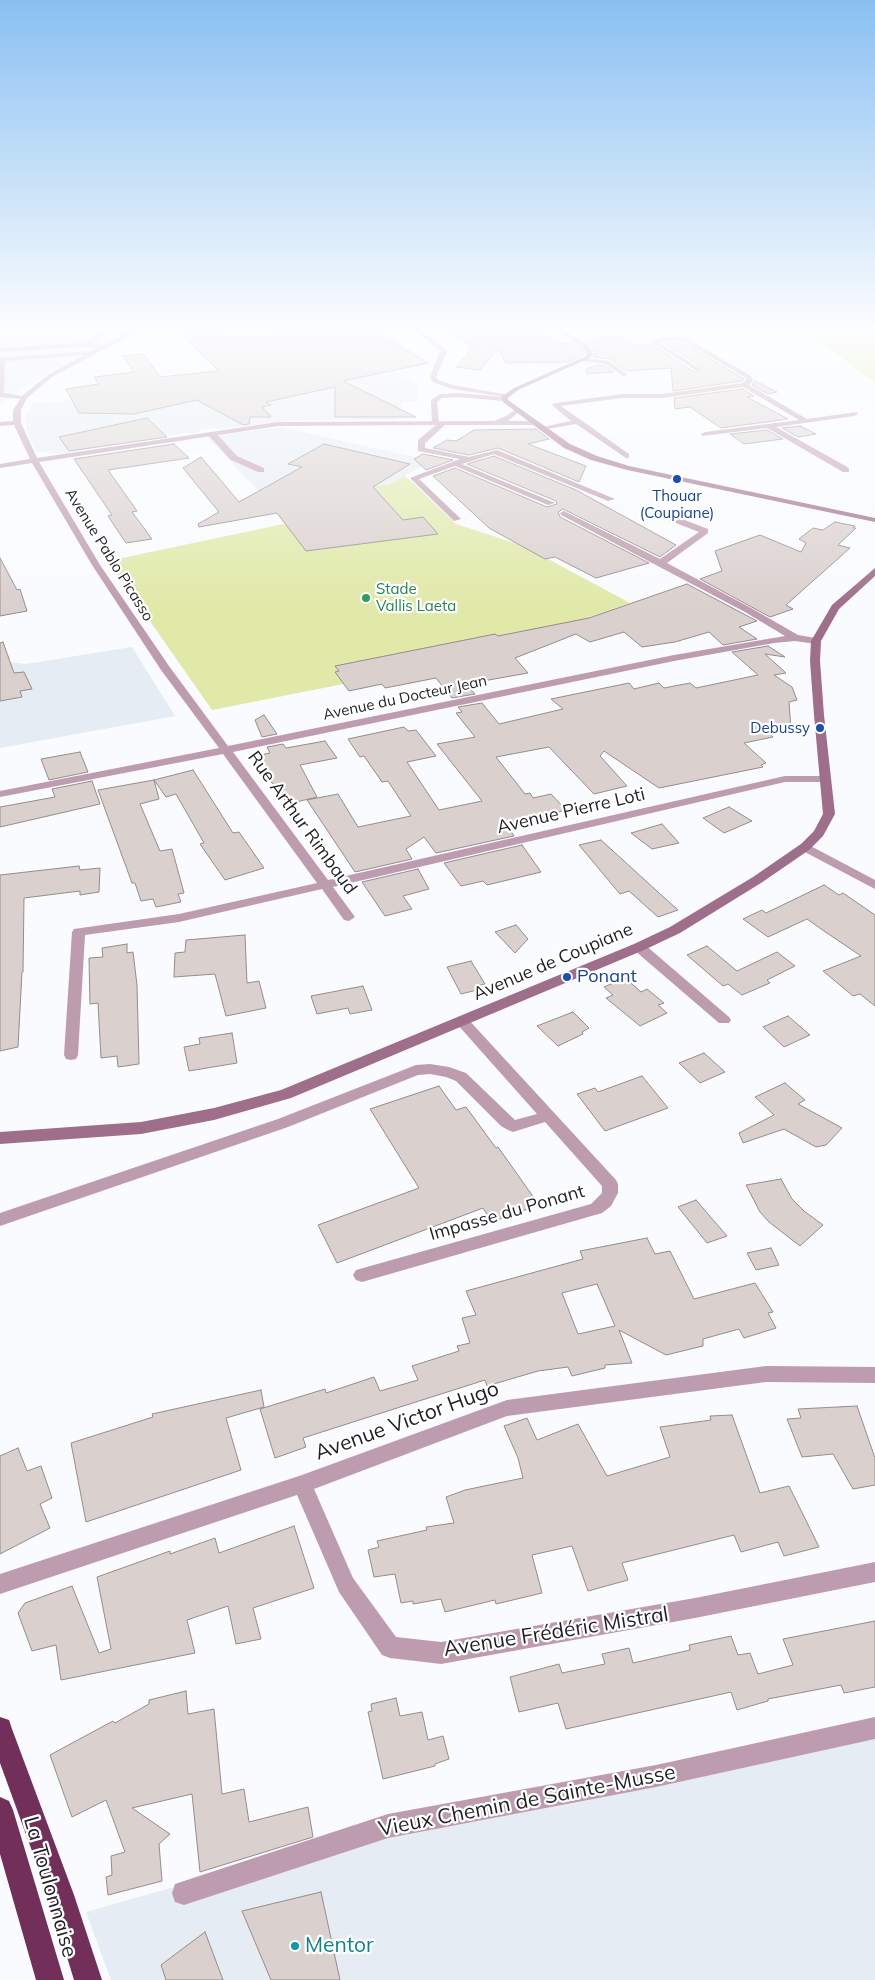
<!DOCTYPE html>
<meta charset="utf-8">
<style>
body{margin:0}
canvas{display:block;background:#f9fbfe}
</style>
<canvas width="875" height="1980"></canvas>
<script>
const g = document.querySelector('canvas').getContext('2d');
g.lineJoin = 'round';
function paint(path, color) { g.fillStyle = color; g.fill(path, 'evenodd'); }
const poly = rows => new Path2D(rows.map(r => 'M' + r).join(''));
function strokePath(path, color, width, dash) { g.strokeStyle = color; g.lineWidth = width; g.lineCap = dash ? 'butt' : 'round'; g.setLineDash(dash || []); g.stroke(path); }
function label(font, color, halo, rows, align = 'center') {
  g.font = font + ' Mulish,sans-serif'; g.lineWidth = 4.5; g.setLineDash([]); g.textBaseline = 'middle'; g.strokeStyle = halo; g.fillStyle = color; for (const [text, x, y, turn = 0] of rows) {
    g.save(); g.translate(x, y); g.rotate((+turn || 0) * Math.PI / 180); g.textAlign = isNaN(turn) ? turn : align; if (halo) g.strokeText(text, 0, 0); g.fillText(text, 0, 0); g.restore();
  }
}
paint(poly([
 [0,331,128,331,35,381,0,404],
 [349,345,414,383,418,389,418,402,402,402,398,420,298,420,220,429,214,428,200,430,200,432,166,435,167,437,59,454,36,451,27,432,25,417,33,403,127,396,189,377,191,373],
 [281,427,431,461,391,484,269,502,207,437],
 [132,647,175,716,0,748,0,661,26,664],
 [875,1725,875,1980,111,1980,86,1912,449,1809]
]), '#e6ecf3');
paint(poly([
 [808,331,875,331,875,381,862,374],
 [404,476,410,480,456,524,524,546,630,603,470,659,212,710,108,561,288,523,269,502,391,484]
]), '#e0e9a8');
const building = poly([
 [187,331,219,331,228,339,279,333,277,331,361,331,361,334,378,332,428,363,343,381,416,417,335,417,335,387,266,402,271,405,262,407,271,417,250,417,249,424,243,425,197,400,134,414,79,413,66,389,99,384,94,377,134,372,123,356,144,354,160,377,219,371,182,335,191,334,187,331],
 [447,331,538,331,561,344,573,342,581,347,585,354,569,362,506,363,498,349,480,370,456,367,473,348,447,331],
 [617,335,636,346,651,344,694,372,700,371,700,366,665,344,683,343,744,379,741,381,673,391,671,368,626,371,610,359,593,357,595,353,584,341,617,335],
 [597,365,604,366,613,372,587,374,586,369,597,365],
 [755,381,777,392,768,394,752,385,755,381],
 [743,389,754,396,747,397,788,419,721,428,690,407,675,409,674,398,743,389],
 [147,418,167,437,69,451,59,437,147,418],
 [800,426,816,434,798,437,782,428,800,426],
 [536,429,549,439,528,444,586,466,579,482,498,448,469,455,433,448,447,440,456,441,474,430,536,429],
 [767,430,783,439,744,444,730,434,767,430],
 [174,444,189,458,108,470,137,511,132,512,152,539,126,543,108,516,112,515,74,459,174,444],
 [324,444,410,464,373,487,403,520,423,517,438,534,306,551,277,513,199,527,198,524,219,512,183,468,201,457,239,502,302,467,288,464,324,444],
 [423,454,453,460,426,470,414,459,423,454],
 [494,456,576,490,676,545,660,557,563,509,558,512,560,517,649,563,596,578,555,557,545,559,489,528,433,476,455,468,547,507,557,504,556,501,467,464,494,456],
 [835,522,855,526,853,528,856,528,838,545,850,548,786,605,793,609,770,617,700,579,722,571,715,551,760,535,801,552,806,543,799,539,813,528,823,530,835,522],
 [0,558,17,590,20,589,27,611,0,616,0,558],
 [687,584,757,621,739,627,757,639,723,645,709,632,675,642,642,647,624,632,590,642,576,634,515,658,528,673,466,684,475,694,452,698,436,678,385,688,382,684,349,691,335,672,339,671,335,666,495,634,498,636,589,618,687,584],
 [3,642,14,673,24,672,32,689,20,691,22,697,0,701,0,643,3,642],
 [768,646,785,657,765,654,786,673,774,675,792,687,797,700,789,702,791,730,770,734,773,737,744,743,766,763,761,765,763,767,659,788,604,751,600,756,627,786,594,794,549,747,496,757,525,794,530,793,533,798,551,794,566,810,506,824,514,836,436,853,424,837,406,849,412,859,355,872,307,800,338,794,358,827,411,816,388,781,382,782,364,756,360,757,348,739,404,727,408,731,416,730,436,756,407,762,439,810,482,801,437,744,475,737,456,713,462,712,458,707,482,703,499,724,563,709,551,699,629,683,634,689,659,683,664,688,690,683,696,688,758,675,732,652,768,646],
 [264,715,277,734,262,737,255,720,264,715],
 [325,741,337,758,300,765,317,797,288,804,266,775,255,756,270,753,267,747,283,744,286,748,325,741],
 [80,752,88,772,49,780,41,759,80,752],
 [193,770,233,833,239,832,264,868,225,880,200,844,204,843,176,794,166,797,154,780,193,770],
 [154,780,159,799,140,804,160,851,172,849,184,893,178,894,181,902,156,907,153,899,141,901,135,883,132,883,98,790,154,780],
 [92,781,100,804,0,827,0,807,55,797,52,789,92,781],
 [729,807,752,821,724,833,703,818,729,807],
 [662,824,679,843,652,849,631,833,662,824],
 [601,840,658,892,678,910,658,917,629,891,620,894,579,845,601,840],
 [522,845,541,872,487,885,483,881,461,886,444,863,522,845],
 [79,866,80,870,100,868,99,892,80,895,80,891,24,898,23,972,22,972,18,1047,0,1051,0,875,79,866],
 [418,869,429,889,403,896,412,909,385,916,362,882,418,869],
 [824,885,839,895,843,893,875,915,875,1006,860,994,853,996,823,971,861,956,824,931,807,919,768,937,743,919,762,910,766,913,824,885],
 [516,925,528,939,515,953,495,932,516,925],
 [245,935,247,983,259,981,266,1008,226,1016,215,974,174,977,175,953,185,952,186,940,245,935],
 [127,944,127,953,133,952,137,985,139,1064,118,1067,117,1056,101,1058,98,1003,90,1004,89,958,103,957,102,948,127,944],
 [707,946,737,971,777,952,795,966,767,980,770,983,742,995,728,984,723,986,687,955,707,946],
 [471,961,485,984,476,986,477,990,461,994,447,967,471,961],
 [625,978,641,992,647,989,664,1003,658,1005,667,1013,640,1026,606,998,613,995,604,987,625,978],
 [363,986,372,1010,350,1014,348,1008,317,1014,311,996,363,986],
 [573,1012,589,1028,582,1032,583,1034,558,1046,537,1026,573,1012],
 [788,1016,810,1035,784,1047,763,1027,788,1016],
 [232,1033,237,1063,189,1071,184,1047,200,1044,199,1038,232,1033],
 [704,1053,725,1072,700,1083,679,1063,704,1053],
 [642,1076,668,1108,605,1131,577,1094,595,1088,598,1092,642,1076],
 [785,1083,805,1100,798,1104,842,1128,826,1145,816,1147,784,1129,743,1143,739,1133,774,1115,755,1097,785,1083],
 [439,1086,456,1110,466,1107,496,1148,498,1147,539,1205,492,1222,483,1208,337,1263,318,1225,419,1188,370,1109,439,1086],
 [781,1179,792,1199,804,1211,823,1225,800,1246,769,1222,760,1212,746,1185,781,1179],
 [696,1200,727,1236,707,1243,678,1207,696,1200],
 [647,1238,655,1254,670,1251,694,1299,755,1283,773,1312,768,1313,776,1328,744,1338,739,1329,703,1339,703,1346,666,1355,619,1330,632,1363,605,1365,605,1368,572,1376,568,1367,538,1371,487,1386,485,1380,303,1438,306,1447,275,1458,260,1409,325,1389,326,1393,374,1377,380,1391,418,1380,412,1366,459,1351,457,1346,470,1343,462,1318,476,1315,466,1291,583,1259,580,1251,647,1238],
 [597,1284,615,1326,578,1334,562,1293,597,1284],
 [771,1248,779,1265,756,1270,747,1253,771,1248],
 [261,1390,264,1407,226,1418,241,1470,86,1522,71,1443,153,1417,152,1414,261,1390],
 [857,1406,875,1458,875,1485,853,1489,833,1454,802,1457,787,1419,801,1418,798,1409,857,1406],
 [732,1415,760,1493,789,1486,819,1547,784,1556,778,1542,741,1552,734,1535,622,1563,628,1580,588,1591,572,1546,532,1555,542,1593,496,1604,495,1600,445,1612,441,1599,413,1604,413,1601,401,1603,395,1574,374,1577,368,1550,379,1547,377,1541,427,1530,426,1527,454,1523,446,1497,465,1490,523,1478,518,1458,504,1426,527,1418,537,1440,578,1424,607,1476,670,1457,660,1427,711,1420,710,1416,732,1415],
 [18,1448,27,1471,41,1466,52,1498,40,1504,50,1528,0,1554,0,1456,18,1448],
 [294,1526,314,1588,253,1608,261,1639,236,1644,228,1606,187,1620,195,1653,61,1680,56,1645,32,1651,18,1613,25,1603,72,1586,99,1653,111,1649,97,1577,170,1551,170,1554,215,1538,219,1553,294,1526],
 [875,1621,875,1687,844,1693,841,1685,768,1699,768,1701,737,1710,731,1692,566,1729,558,1703,519,1712,510,1677,559,1664,562,1673,605,1664,602,1654,629,1648,633,1663,690,1650,689,1645,731,1636,738,1655,750,1653,758,1674,793,1665,783,1639,875,1621],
 [186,1691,188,1714,214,1709,222,1794,244,1789,249,1822,308,1807,313,1837,200,1872,192,1794,132,1808,170,1834,159,1844,162,1881,108,1895,106,1877,112,1875,111,1856,125,1852,106,1800,72,1817,50,1755,113,1721,115,1723,149,1704,149,1700,186,1691],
 [396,1698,400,1716,422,1712,428,1740,443,1736,449,1759,435,1764,435,1766,383,1779,368,1712,372,1711,371,1704,396,1698],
 [321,1892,340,1980,271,1980,242,1911,321,1892],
 [205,1932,223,1980,166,1980,161,1965,205,1932]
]);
paint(building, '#dad0ce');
strokePath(building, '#958c8b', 1);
paint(poly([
 [102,331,108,331,88,347,84,347,84,345,102,331],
 [675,336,687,338,751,376,753,381,749,385,807,419,857,412,858,414,854,416,776,427,849,468,849,472,843,472,767,428,702,436,701,434,705,432,799,420,743,387,662,398,622,398,561,406,629,454,629,458,626,458,576,424,542,430,538,428,571,421,553,406,552,405,555,403,622,394,662,394,742,383,746,380,746,378,683,341,659,342,699,368,699,370,695,370,650,341,675,336],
 [93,351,95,352,95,354,5,361,4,393,27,397,24,399,0,397,0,358,93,351],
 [584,358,609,361,628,375,623,376,605,364,582,361,582,359,584,358],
 [458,393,504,397,507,399,504,401,458,397,442,398,437,402,439,422,432,424,431,400,440,394,458,393],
 [209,432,215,432,237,456,264,468,264,472,258,472,231,460,209,436,209,432],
 [462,1016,467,1018,616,1180,618,1184,618,1193,611,1206,602,1213,362,1282,356,1280,353,1275,356,1270,591,1204,602,1193,602,1186,545,1122,513,1132,508,1130,501,1126,456,1081,446,1077,430,1074,418,1075,288,1127,0,1226,0,1213,278,1119,416,1065,430,1064,449,1067,466,1073,515,1120,537,1114,457,1024,455,1021,457,1018,462,1016]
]), '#be9caf');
paint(poly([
 [131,331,138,331,52,377,27,398,21,410,21,423,37,458,278,422,494,421,506,416,518,408,522,410,520,411,508,421,538,421,538,425,445,425,425,443,425,448,469,457,497,450,615,499,608,501,494,454,462,464,555,503,548,505,455,466,419,479,461,519,454,521,410,478,460,459,418,451,418,440,436,425,278,426,39,462,100,565,169,666,228,746,674,655,785,636,745,612,561,515,560,513,564,511,660,559,699,532,663,518,663,514,669,514,708,529,708,533,667,563,751,608,798,635,816,638,821,641,816,644,795,641,774,643,674,661,233,752,328,880,785,776,824,776,830,779,824,782,785,782,333,887,355,917,349,921,344,920,322,889,179,922,85,935,78,1055,76,1059,71,1060,66,1059,64,1055,72,932,74,929,179,914,317,883,223,754,0,797,0,791,219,748,161,670,92,565,32,463,0,468,0,464,30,459,14,425,0,426,0,422,13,421,13,410,22,396,48,375,97,348,80,347,0,352,0,348,80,343,103,345,131,331],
 [415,331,422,331,446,349,447,352,436,377,438,380,453,385,509,395,506,397,452,389,433,382,430,377,440,350,415,331],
 [805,843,875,880,875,889,801,850,799,847,801,844,805,843],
 [639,943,644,944,729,1017,731,1020,729,1023,719,1023,634,950,632,947,639,943],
 [766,1366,875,1367,875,1383,766,1382,507,1416,314,1489,353,1578,396,1637,441,1642,695,1598,875,1562,875,1582,695,1618,441,1664,390,1658,382,1655,339,1592,297,1495,0,1594,0,1574,302,1475,507,1400,766,1366],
 [875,1717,875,1739,656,1787,388,1838,184,1905,175,1902,172,1893,175,1884,184,1881,388,1814,656,1765,875,1717]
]), '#be9caf');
paint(poly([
 [558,331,565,331,586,344,593,354,590,358,518,390,508,398,508,400,570,444,597,456,629,466,875,518,875,522,627,470,591,460,564,448,503,402,501,397,514,388,586,356,587,354,582,346,558,331],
 [875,568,875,576,839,609,821,641,820,661,824,715,835,814,823,836,809,850,761,883,680,933,644,950,291,1098,214,1120,141,1134,0,1144,0,1132,141,1122,214,1108,281,1090,634,944,670,927,753,877,801,844,814,831,823,814,814,715,810,661,811,641,832,605,875,568]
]), '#9e6e8a');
paint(poly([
 [0,1717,9,1720,12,1729,74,1895,102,1980,74,1980,48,1895,0,1763,0,1717],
 [0,1797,9,1801,13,1810,64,1980,36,1980,0,1854,0,1797]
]), '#712f59');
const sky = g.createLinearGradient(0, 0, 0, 608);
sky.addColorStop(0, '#89c0f1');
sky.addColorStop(0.54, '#fcfdff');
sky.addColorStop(1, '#fcfdff00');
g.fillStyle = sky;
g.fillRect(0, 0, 875, 608);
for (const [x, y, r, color] of [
 [677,479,5,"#1a4fb4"],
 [366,598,5,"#2e9e5b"],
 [820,728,5,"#1a4fb4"],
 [567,977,5,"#1a4fb4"],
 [295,1946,5,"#0f9aa8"]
]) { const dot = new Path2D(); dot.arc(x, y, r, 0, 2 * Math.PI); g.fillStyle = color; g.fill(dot); strokePath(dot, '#fff', 2); }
label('15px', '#164399', '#fff', [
 ["Thouar",677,496],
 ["(Coupiane)",677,513],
 ["Debussy",810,728,"right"]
]);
label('15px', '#1e2022', '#fff', [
 ["Avenue Pablo Picasso",109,555,58],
 ["Avenue du Docteur Jean",405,698,-12]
]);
label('15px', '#27864d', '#fff', [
 ["Stade",376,589],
 ["Vallis Laeta",376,606]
], 'left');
label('18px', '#1e2022', '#fff', [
 ["Avenue Pierre Loti",571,811,-13],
 ["Rue Arthur Rimbaud",302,823,54],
 ["Avenue de Coupiane",553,962,-23],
 ["Impasse du Ponant",507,1213,-16]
]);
label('18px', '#164399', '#fff', [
 ["Ponant",577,977]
], 'left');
label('21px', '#1e2022', '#fff', [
 ["Avenue Victor Hugo",407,1421,-20],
 ["Avenue Frédéric Mistral",556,1632,-9],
 ["Vieux Chemin de Sainte-Musse",527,1801,-11],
 ["La Toulonnaise",50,1887,74]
]);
label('21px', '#0d838f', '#fff', [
 ["Mentor",305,1946]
], 'left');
</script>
